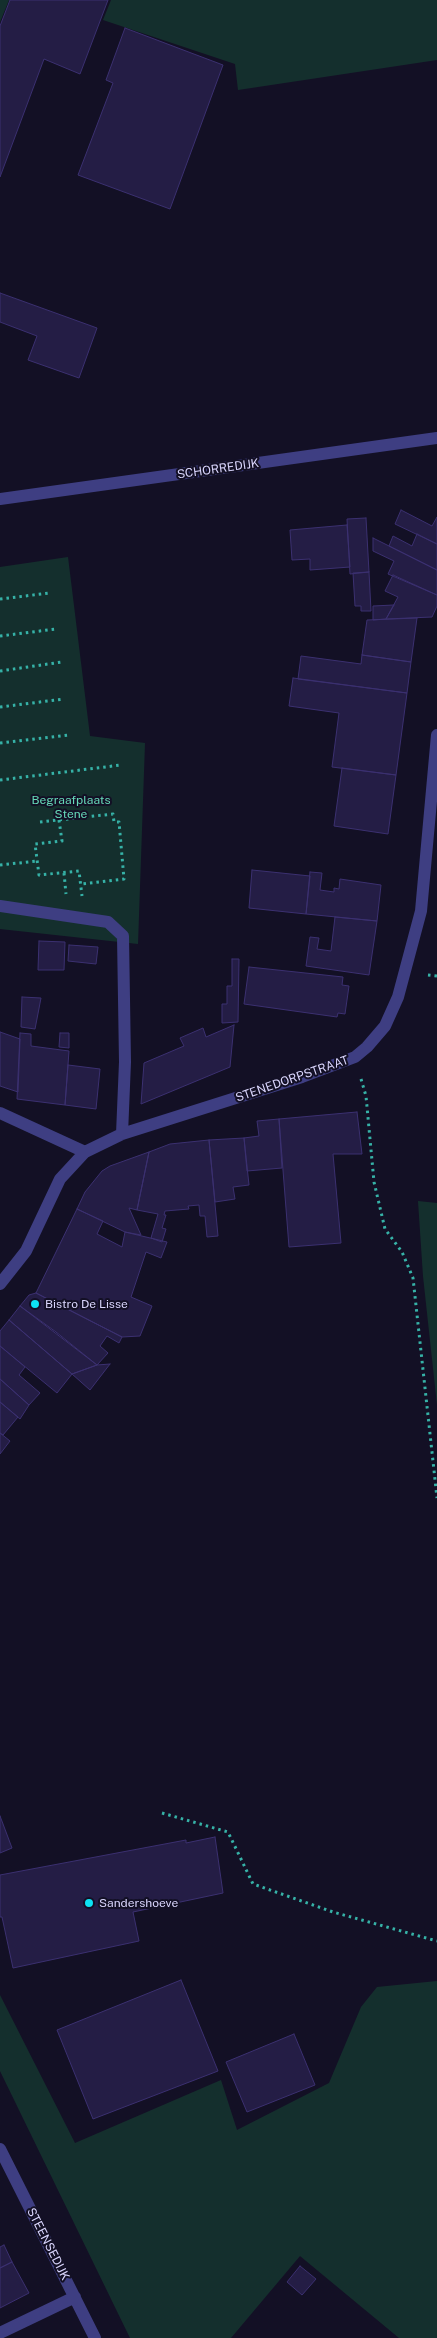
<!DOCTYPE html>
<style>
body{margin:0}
canvas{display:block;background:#131025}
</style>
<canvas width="437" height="2338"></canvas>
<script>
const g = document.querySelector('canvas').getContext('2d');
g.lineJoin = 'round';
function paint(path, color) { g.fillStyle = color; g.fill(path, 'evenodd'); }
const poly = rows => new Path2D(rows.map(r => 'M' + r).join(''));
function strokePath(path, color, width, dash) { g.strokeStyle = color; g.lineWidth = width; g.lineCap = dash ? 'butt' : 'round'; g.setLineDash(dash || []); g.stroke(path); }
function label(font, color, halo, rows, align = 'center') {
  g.font = font + ' "Public Sans",sans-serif'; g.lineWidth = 4; g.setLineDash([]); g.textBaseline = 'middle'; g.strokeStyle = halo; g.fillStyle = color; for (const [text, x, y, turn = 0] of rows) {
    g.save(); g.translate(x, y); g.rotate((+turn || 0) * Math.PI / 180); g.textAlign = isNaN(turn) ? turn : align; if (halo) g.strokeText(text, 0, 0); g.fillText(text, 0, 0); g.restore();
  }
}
paint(poly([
 [0,0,9,0,0,22],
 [111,0,437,0,437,60,238,90,235,64,103,20],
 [68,557,90,736,145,743,138,944,0,929,0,567],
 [418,1201,437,1203,437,1405,423,1276],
 [437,1981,437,2338,399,2338,300,2256,231,2338,130,2338,0,2071,0,1995,75,2143,221,2080,237,2130,329,2083,361,2007,377,1987]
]), '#142f2d');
const building = poly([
 [10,0,108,0,80,74,44,59,0,177,0,26,10,0],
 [125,28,223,65,170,209,78,175,113,83,106,80,125,28],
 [0,293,97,328,79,378,28,360,37,336,0,322,0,293],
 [401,510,432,526,437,517,437,544,395,524,401,510],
 [366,518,369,572,350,574,347,519,366,518],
 [347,525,350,567,310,570,310,559,292,560,290,530,347,525],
 [417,534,437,544,437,570,389,546,393,536,412,546,417,534],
 [373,538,437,570,437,595,388,574,394,561,373,551,373,538],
 [369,572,371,611,361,611,361,606,355,606,353,573,369,572],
 [393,575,437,595,437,606,432,617,386,619,398,597,385,591,393,575],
 [394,605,386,619,373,620,373,606,394,605],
 [417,618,411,662,362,655,367,620,417,618],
 [362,655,411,662,407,693,298,679,301,656,361,664,362,655],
 [293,678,407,693,396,775,332,767,339,713,289,706,293,678],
 [342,768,396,775,388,834,334,826,342,768],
 [252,870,310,876,306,914,249,908,252,870],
 [310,872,322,873,320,890,334,892,334,888,339,889,340,879,381,885,377,921,306,914,310,872],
 [335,917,377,921,369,975,306,966,310,937,319,938,317,949,331,951,335,917],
 [39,941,65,942,64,970,38,970,39,941],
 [69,945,98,947,96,964,68,961,69,945],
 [232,959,239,959,238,1022,222,1023,222,1004,227,1004,227,986,232,986,232,959],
 [249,967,343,977,342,985,349,986,345,1014,338,1013,337,1017,244,1004,249,967],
 [22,997,41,998,35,1029,21,1027,22,997],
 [234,1025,230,1067,141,1104,144,1063,184,1046,180,1038,203,1028,206,1037,234,1025],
 [0,1032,20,1039,18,1092,0,1086,0,1032],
 [20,1033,31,1034,31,1046,69,1051,65,1105,17,1099,20,1033],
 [60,1033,69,1033,69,1048,59,1047,60,1033],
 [68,1065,100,1069,96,1109,65,1105,68,1065],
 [357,1112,362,1154,333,1154,341,1243,289,1247,279,1119,357,1112],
 [279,1119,282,1168,247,1171,244,1138,259,1136,257,1121,279,1119],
 [244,1138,249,1185,233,1187,235,1199,215,1202,209,1140,244,1138],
 [209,1140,218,1236,207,1237,205,1216,200,1216,199,1205,188,1206,189,1209,165,1211,164,1215,166,1215,162,1228,166,1229,162,1242,151,1238,158,1214,137,1210,149,1152,170,1144,209,1140],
 [149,1152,137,1210,129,1208,141,1235,125,1232,77,1209,85,1192,102,1171,110,1166,149,1152],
 [77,1209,103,1221,97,1234,122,1247,125,1232,167,1242,161,1258,146,1252,131,1297,152,1306,140,1336,122,1337,36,1293,77,1209],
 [36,1293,122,1337,119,1343,107,1336,100,1346,108,1353,97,1365,20,1306,29,1295,36,1293],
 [20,1306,56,1332,97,1365,72,1374,9,1320,20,1306],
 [9,1320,72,1374,57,1393,0,1346,0,1331,9,1320],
 [0,1346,25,1367,19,1375,40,1393,29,1405,0,1379,0,1346],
 [110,1364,90,1390,72,1374,97,1365,110,1364],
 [0,1379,29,1405,20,1419,0,1402,0,1379],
 [0,1402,18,1417,3,1435,0,1433,0,1402],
 [0,1433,10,1441,0,1454,0,1433],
 [0,1816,12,1848,0,1853,0,1816],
 [215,1837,223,1893,133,1912,139,1941,13,1968,2,1917,0,1917,0,1875,186,1840,186,1843,215,1837],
 [181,1980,218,2071,93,2119,57,2030,181,1980],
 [294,2034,315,2085,247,2112,226,2062,294,2034],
 [4,2245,12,2262,0,2268,0,2247,4,2245],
 [12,2262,29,2293,0,2308,0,2268,12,2262],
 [300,2266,316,2279,302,2295,287,2282,300,2266]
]);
paint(building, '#241d45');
strokePath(building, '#3b3070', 1);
strokePath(poly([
 [0,599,50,593],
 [0,636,56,629],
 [0,671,62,662],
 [0,707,64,699],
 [0,743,69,735],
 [0,780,121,765],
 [59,820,62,841,35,844,39,875,79,871,82,896],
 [40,822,113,814,114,822,119,822,124,879,81,884],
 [0,865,37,861],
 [64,873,66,894],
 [428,975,437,976],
 [361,1079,366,1096,374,1182,385,1229,402,1252,413,1278,437,1498],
 [162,1813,228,1832,253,1884,333,1912,437,1941]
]), '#36b2a7', 3, [2.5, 4]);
strokePath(poly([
 [0,499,437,438],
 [0,906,108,922,123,936,125,1062,122,1134],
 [0,1113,85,1152],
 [0,1284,26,1251,60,1179,85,1152,122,1134,302,1077,355,1057,367,1047,385,1026,398,997,421,911,437,735],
 [0,2149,95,2338],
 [0,2333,75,2297]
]), '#3e3e82', 12);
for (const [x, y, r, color] of [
 [35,1304,5,"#0de3f3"],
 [89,1903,5,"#0de3f3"]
]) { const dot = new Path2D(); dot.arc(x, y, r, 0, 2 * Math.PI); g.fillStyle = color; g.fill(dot); strokePath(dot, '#131025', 2); }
label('12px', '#dad6fd', '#131025', [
 ["SCHORREDIJK",218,469,-8],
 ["STENEDORPSTRAAT",292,1079,-19],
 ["STEENSEDIJK",48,2244,63]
]);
label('12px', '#66dab9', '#131025', [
 ["Begraafplaats",71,800],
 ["Stene",71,814]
]);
label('12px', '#dad6fd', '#131025', [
 ["Bistro De Lisse",45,1304],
 ["Sandershoeve",99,1903]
], 'left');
</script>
